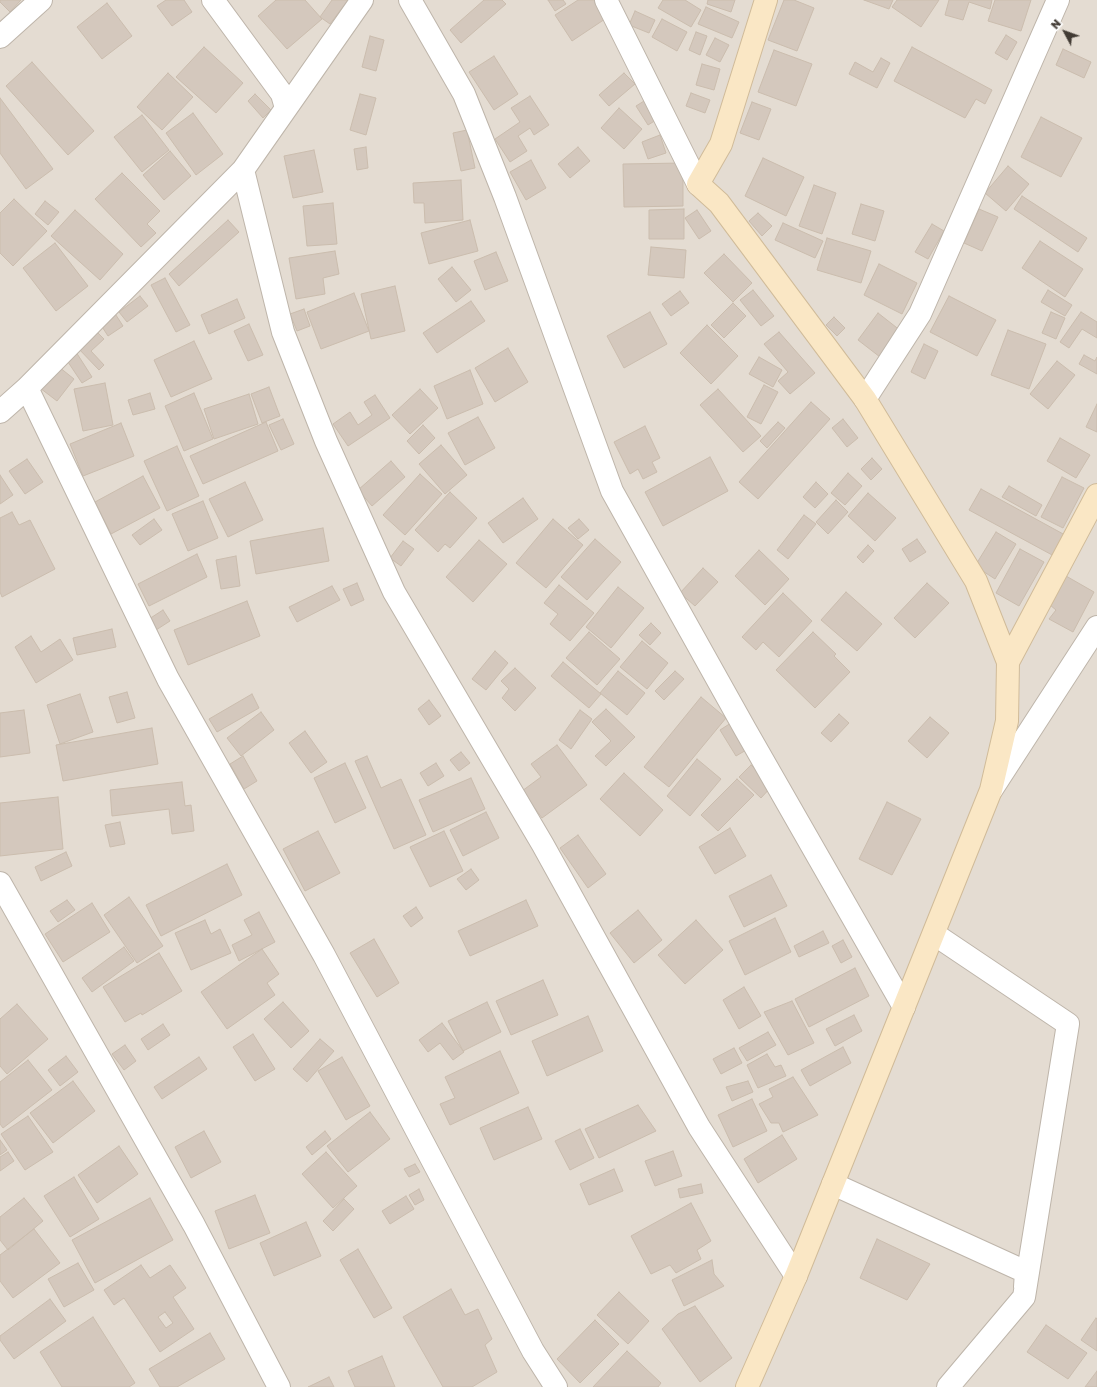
<!DOCTYPE html>
<style>
body{margin:0}
#map{position:relative;width:1097px;height:1387px;overflow:hidden;background:#f0ebe4;font-family:"Golos Text",sans-serif}
canvas{display:block}
.north{position:absolute;left:1045px;top:12px;width:40px;height:40px;-webkit-text-stroke:3px #fff;paint-order:stroke;rotate:311deg;font-size:11px;font-weight:700;line-height:16px;text-align:center;color:#423b34}
.north::after{content:'';display:block;margin:auto;width:14px;height:18px;background:#423b34;clip-path:polygon(50% 0,100% 100%,50% 72%,0 100%)}
</style>
<div id="map">
<canvas width="1097" height="1387"></canvas>
<div class="north">N</div>
</div>
<script>
const g = document.querySelector('canvas').getContext('2d');
g.lineJoin = 'round';
function paint(path, color) { g.fillStyle = color; g.fill(path, 'evenodd'); }
const poly = rows => new Path2D(rows.map(r => 'M' + r).join(''));
function strokePath(path, color, width, dash) { g.strokeStyle = color; g.lineWidth = width; g.lineCap = dash ? 'butt' : 'round'; g.setLineDash(dash || []); g.stroke(path); }
paint(poly([
 [0,0,1097,0,1097,1387,0,1387]
]), '#e4dcd2');
const building = poly([
 [0,0,21,0,10,12,0,2,0,0],
 [166,0,184,0,192,12,172,26,157,6,166,0],
 [276,0,305,0,322,19,287,49,258,16,276,0],
 [332,0,348,0,330,24,320,17,332,0],
 [484,0,502,0,506,4,461,43,450,30,484,0],
 [548,0,563,0,566,4,555,11,548,0],
 [578,0,597,0,608,17,572,41,555,15,578,0],
 [663,0,685,0,701,10,691,27,658,8,663,0],
 [708,0,735,0,731,12,707,4,708,0],
 [784,0,794,0,814,8,797,51,768,40,784,0],
 [864,0,893,0,889,9,864,0],
 [897,0,939,0,921,27,892,7,897,0],
 [949,0,992,0,990,9,969,2,963,20,945,15,949,0],
 [995,0,1031,0,1021,31,988,21,995,0],
 [107,3,132,36,102,59,77,27,107,3],
 [706,7,739,22,732,38,698,24,706,7],
 [635,11,655,20,649,33,629,25,635,11],
 [662,19,687,32,677,51,652,37,662,19],
 [696,32,707,36,700,55,689,50,696,32],
 [1006,35,1017,42,1007,60,995,53,1006,35],
 [370,36,384,40,376,71,362,67,370,36],
 [715,38,729,45,720,62,706,55,715,38],
 [204,47,243,83,216,113,176,77,204,47],
 [912,47,992,90,985,104,976,99,965,118,894,81,912,47],
 [1063,49,1091,62,1084,78,1056,65,1063,49],
 [774,50,812,64,796,106,758,92,774,50],
 [494,56,518,94,494,110,469,72,494,56],
 [881,58,890,63,877,88,849,74,855,62,873,72,881,58],
 [32,62,94,131,68,155,6,86,32,62],
 [702,64,720,69,714,90,696,85,702,64],
 [168,73,193,97,162,130,137,107,168,73],
 [624,73,635,84,609,106,599,95,624,73],
 [691,93,710,100,705,113,686,106,691,93],
 [255,94,271,110,263,118,248,101,255,94],
 [360,94,376,98,366,135,350,130,360,94],
 [530,96,549,125,534,135,530,128,518,136,527,151,510,162,495,139,520,122,511,108,530,96],
 [0,98,53,169,26,189,0,153,0,98],
 [649,98,661,117,648,125,636,106,649,98],
 [752,102,771,109,759,140,740,133,752,102],
 [619,108,642,129,624,149,601,128,619,108],
 [193,113,223,154,196,175,166,133,193,113],
 [142,115,169,150,142,172,114,137,142,115],
 [1041,117,1082,138,1061,177,1021,157,1041,117],
 [467,130,475,168,461,171,453,133,467,130],
 [660,135,666,153,648,159,642,142,660,135],
 [366,147,368,168,357,170,354,149,366,147],
 [578,147,590,161,570,178,558,164,578,147],
 [314,150,323,192,293,198,284,156,314,150],
 [170,151,191,176,164,200,143,175,170,151],
 [763,158,804,177,786,216,745,196,763,158],
 [531,160,546,188,526,200,510,172,531,160],
 [683,163,683,206,624,207,623,164,683,163],
 [1008,166,1029,184,1006,211,985,193,1008,166],
 [122,173,160,211,147,224,156,233,141,247,95,199,122,173],
 [461,180,463,220,425,223,424,203,414,203,413,183,461,180],
 [814,185,836,193,822,234,799,226,814,185],
 [1022,196,1087,238,1078,252,1014,209,1022,196],
 [14,199,47,231,13,266,0,253,0,213,14,199],
 [45,201,59,212,48,225,35,214,45,201],
 [333,203,337,244,307,246,303,206,333,203],
 [861,204,884,211,875,241,852,234,861,204],
 [684,209,684,239,649,239,649,210,684,209],
 [979,209,998,217,982,251,964,243,979,209],
 [75,210,123,254,100,280,51,236,75,210],
 [697,210,711,231,699,239,685,218,697,210],
 [758,213,772,226,762,236,749,221,758,213],
 [228,220,239,232,179,286,169,274,228,220],
 [470,220,478,251,429,264,421,233,470,220],
 [783,223,823,241,815,258,775,240,783,223],
 [932,224,944,231,928,259,915,252,932,224],
 [827,238,871,251,861,283,817,270,827,238],
 [1040,241,1083,269,1065,297,1022,268,1040,241],
 [55,243,88,286,56,311,23,268,55,243],
 [651,247,686,250,684,278,648,275,651,247],
 [335,251,339,274,323,278,325,294,296,299,289,258,335,251],
 [496,252,508,281,485,290,474,261,496,252],
 [724,254,752,283,733,302,704,273,724,254],
 [879,264,917,283,902,314,864,295,879,264],
 [452,267,471,290,456,302,438,279,452,267],
 [165,278,190,325,176,332,151,285,165,278],
 [395,286,405,331,371,339,361,294,395,286],
 [753,290,774,316,761,326,740,300,753,290],
 [1048,290,1072,305,1065,316,1041,302,1048,290],
 [680,291,689,303,671,316,662,304,680,291],
 [354,293,369,331,321,349,307,312,354,293],
 [140,296,148,306,127,322,119,312,140,296],
 [949,296,996,320,977,356,930,332,949,296],
 [237,299,245,318,209,334,201,315,237,299],
 [471,301,485,321,437,353,423,333,471,301],
 [733,303,746,316,724,338,711,325,733,303],
 [304,309,310,326,297,331,290,314,304,309],
 [114,312,123,326,108,336,99,322,114,312],
 [650,312,667,344,624,368,607,336,650,312],
 [1051,312,1065,318,1056,339,1042,333,1051,312],
 [1081,312,1097,322,1097,338,1082,329,1069,348,1060,342,1081,312],
 [878,313,901,331,880,357,858,340,878,313],
 [834,317,845,328,837,336,826,325,834,317],
 [249,324,263,355,248,361,234,331,249,324],
 [707,325,738,356,711,384,680,353,707,325],
 [95,330,104,339,91,351,104,365,99,370,77,347,95,330],
 [1008,330,1046,344,1029,389,991,375,1008,330],
 [779,332,815,373,790,394,778,381,788,372,764,344,779,332],
 [194,341,212,379,171,397,154,360,194,341],
 [924,344,938,351,925,379,911,372,924,344],
 [508,348,528,382,495,402,475,368,508,348],
 [76,352,92,377,82,383,66,359,76,352],
 [1084,355,1095,361,1097,357,1097,374,1079,364,1084,355],
 [759,357,782,370,773,387,749,374,759,357],
 [1057,361,1075,375,1048,409,1030,394,1057,361],
 [54,363,74,379,57,401,36,385,54,363],
 [470,370,483,404,447,419,434,386,470,370],
 [105,383,113,425,83,431,74,389,105,383],
 [764,385,778,392,761,424,747,417,764,385],
 [269,387,280,416,262,423,251,394,269,387],
 [420,389,438,408,410,434,392,415,420,389],
 [718,389,761,436,743,452,700,405,718,389],
 [150,393,155,409,133,415,128,400,150,393],
 [194,393,213,439,184,451,165,406,194,393],
 [249,394,258,424,214,439,204,409,249,394],
 [375,395,390,418,348,446,333,424,350,412,358,425,372,415,364,402,375,395],
 [811,402,830,419,758,499,739,482,811,402],
 [1097,404,1097,432,1086,427,1097,404],
 [478,417,495,448,465,465,448,433,478,417],
 [283,419,294,444,281,450,269,425,283,419],
 [843,419,858,438,847,447,832,428,843,419],
 [266,422,278,451,203,484,190,456,266,422],
 [778,422,785,428,767,448,760,441,778,422],
 [121,423,134,456,83,476,70,444,121,423],
 [423,425,435,438,419,454,407,441,423,425],
 [645,426,660,458,652,462,657,472,643,479,638,469,630,474,614,442,645,426],
 [1060,438,1090,455,1076,478,1047,461,1060,438],
 [441,445,467,475,445,494,419,464,441,445],
 [177,446,199,496,167,511,144,461,177,446],
 [710,457,728,491,663,526,645,492,710,457],
 [872,458,882,469,871,480,861,469,872,458],
 [27,459,43,482,25,494,9,471,27,459],
 [391,461,405,477,372,506,358,490,391,461],
 [848,473,862,486,845,505,831,493,848,473],
 [420,474,442,494,405,535,383,515,420,474],
 [0,475,13,495,0,504,0,475],
 [143,476,160,508,111,534,95,502,143,476],
 [1062,477,1084,488,1063,528,1041,517,1062,477],
 [245,482,263,520,228,537,209,499,245,482],
 [816,482,828,494,815,508,803,497,816,482],
 [1009,486,1042,505,1036,516,1002,497,1009,486],
 [981,489,1065,535,1054,556,969,510,981,489],
 [450,492,477,518,450,548,445,544,438,552,415,530,450,492],
 [868,493,896,518,875,541,848,516,868,493],
 [523,498,538,519,503,543,488,523,523,498],
 [836,500,848,512,828,534,816,522,836,500],
 [203,501,218,538,188,551,172,514,203,501],
 [12,512,19,525,30,520,55,569,2,597,0,592,0,518,12,512],
 [804,515,816,524,788,559,777,550,804,515],
 [154,519,162,530,140,545,132,535,154,519],
 [553,519,583,545,546,588,516,563,553,519],
 [579,519,589,530,578,539,568,528,579,519],
 [323,528,329,561,256,574,250,541,323,528],
 [996,532,1016,544,995,579,975,566,996,532],
 [595,539,621,562,587,600,561,577,595,539],
 [917,539,926,552,910,562,902,549,917,539],
 [479,540,507,564,473,602,446,577,479,540],
 [403,541,414,549,401,566,390,558,403,541],
 [868,545,874,551,863,563,857,557,868,545],
 [1020,549,1044,562,1019,606,996,593,1020,549],
 [759,550,789,579,765,605,735,576,759,550],
 [197,554,207,577,149,606,138,584,197,554],
 [236,556,240,586,221,589,216,560,236,556],
 [703,568,718,582,695,606,680,593,703,568],
 [1066,576,1094,592,1073,632,1049,619,1056,610,1050,605,1066,576],
 [357,583,364,600,351,606,343,589,357,583],
 [927,583,949,603,915,638,894,618,927,583],
 [559,585,594,613,570,641,550,624,558,614,544,603,559,585],
 [332,586,340,600,297,622,289,607,332,586],
 [618,587,644,608,611,648,586,627,618,587],
 [846,592,882,624,857,651,821,620,846,592],
 [783,593,812,621,779,657,763,642,756,650,742,637,783,593],
 [247,601,260,636,188,665,174,630,247,601],
 [163,610,170,621,156,630,149,619,163,610],
 [651,623,661,633,650,645,639,635,651,623],
 [112,629,116,647,77,655,73,638,112,629],
 [589,632,620,659,597,685,566,658,589,632],
 [813,632,836,654,834,656,850,672,815,708,776,670,813,632],
 [31,636,41,652,60,639,73,660,36,683,15,647,31,636],
 [642,641,668,663,647,689,620,667,642,641],
 [495,651,508,663,486,690,472,679,495,651],
 [563,662,601,694,589,708,551,676,563,662],
 [515,668,536,688,515,711,502,698,509,689,501,681,515,668],
 [618,671,645,693,627,715,600,693,618,671],
 [675,671,684,679,664,700,655,691,675,671],
 [127,692,135,718,117,723,109,697,127,692],
 [80,694,93,732,60,744,47,705,80,694],
 [252,694,259,708,217,732,209,719,252,694],
 [701,697,726,718,669,787,644,767,701,697],
 [429,700,441,716,429,725,418,709,429,700],
 [606,709,635,737,606,766,595,756,611,741,592,722,606,709],
 [24,710,30,753,0,757,0,713,24,710],
 [580,710,592,719,571,749,559,740,580,710],
 [261,712,274,730,241,756,227,738,261,712],
 [839,714,849,723,831,742,821,733,839,714],
 [930,717,949,733,927,758,908,741,930,717],
 [731,723,748,749,736,756,720,730,731,723],
 [152,728,158,764,63,781,56,745,152,728],
 [305,731,327,762,311,773,289,743,305,731],
 [557,745,587,785,542,818,522,791,541,777,531,764,557,745],
 [461,752,470,763,459,771,450,760,461,752],
 [243,756,257,781,244,789,230,764,243,756],
 [367,756,381,788,401,779,426,835,394,849,355,761,367,756],
 [697,759,721,779,690,816,667,796,697,759],
 [345,763,366,808,335,823,314,778,345,763],
 [436,763,444,776,428,786,420,773,436,763],
 [751,765,772,786,761,798,739,777,751,765],
 [624,773,663,810,640,836,600,799,624,773],
 [471,778,485,809,433,832,419,800,471,778],
 [737,779,754,795,718,831,701,815,737,779],
 [182,782,185,806,191,805,194,831,172,834,169,809,112,816,110,790,182,782],
 [58,797,63,849,0,856,0,803,58,797],
 [887,802,921,819,892,875,859,859,887,802],
 [486,812,499,838,463,856,450,830,486,812],
 [120,822,125,844,110,847,105,825,120,822],
 [730,828,746,856,715,874,699,847,730,828],
 [318,831,340,873,305,891,283,849,318,831],
 [444,831,463,871,430,887,410,847,444,831],
 [578,835,606,874,588,888,560,848,578,835],
 [66,852,72,866,41,881,35,867,66,852],
 [227,864,242,895,161,936,146,905,227,864],
 [471,869,479,880,466,890,457,879,471,869],
 [771,875,787,906,744,927,729,896,771,875],
 [129,897,163,946,137,963,104,915,129,897],
 [67,900,75,910,58,922,50,911,67,900],
 [526,900,538,926,470,956,458,931,526,900],
 [92,903,110,932,63,962,45,934,92,903],
 [416,907,423,918,411,927,403,916,416,907],
 [638,910,662,940,634,963,610,933,638,910],
 [259,912,275,942,239,961,232,945,252,935,244,920,259,912],
 [775,918,791,952,745,975,729,941,775,918],
 [205,920,211,934,220,929,231,953,191,970,175,933,205,920],
 [696,920,723,950,685,984,658,955,696,920],
 [823,931,829,943,799,957,794,946,823,931],
 [374,939,399,983,377,997,350,953,374,939],
 [843,940,852,957,841,963,832,946,843,940],
 [124,947,134,961,92,992,82,978,124,947],
 [262,949,279,974,267,983,275,995,227,1029,201,992,262,949],
 [159,953,182,991,142,1015,141,1013,125,1022,103,987,159,953],
 [855,968,869,996,809,1027,795,999,855,968],
 [543,980,558,1015,511,1035,496,1001,543,980],
 [744,987,761,1016,739,1029,723,1000,744,987],
 [792,1001,814,1043,788,1055,764,1012,792,1001],
 [283,1002,309,1031,291,1048,264,1019,283,1002],
 [487,1002,501,1032,463,1051,448,1021,487,1002],
 [17,1004,48,1039,7,1074,0,1066,0,1019,17,1004],
 [854,1015,862,1031,835,1046,826,1029,854,1015],
 [588,1016,603,1051,547,1076,532,1041,588,1016],
 [442,1023,464,1052,453,1060,440,1043,428,1052,419,1040,442,1023],
 [163,1024,170,1035,148,1050,141,1039,163,1024],
 [768,1032,776,1045,747,1061,739,1048,768,1032],
 [253,1034,275,1069,255,1081,233,1047,253,1034],
 [320,1039,334,1051,307,1082,293,1069,320,1039],
 [125,1045,136,1061,124,1070,112,1054,125,1045],
 [843,1047,851,1063,810,1086,801,1070,843,1047],
 [734,1048,742,1063,721,1074,713,1059,734,1048],
 [500,1051,519,1093,450,1125,440,1104,455,1098,445,1077,500,1051],
 [767,1054,775,1067,781,1065,786,1076,758,1088,747,1065,767,1054],
 [66,1056,78,1072,60,1086,48,1070,66,1056],
 [199,1057,207,1069,162,1099,154,1087,199,1057],
 [342,1057,370,1106,346,1120,318,1071,342,1057],
 [28,1060,52,1090,3,1128,0,1124,0,1082,28,1060],
 [793,1077,818,1115,783,1132,779,1123,771,1123,759,1104,773,1097,769,1089,793,1077],
 [73,1081,95,1111,53,1143,30,1113,73,1081],
 [748,1081,753,1092,732,1101,726,1087,748,1081],
 [752,1099,767,1131,733,1147,718,1115,752,1099],
 [638,1105,656,1131,599,1158,585,1129,638,1105],
 [528,1107,542,1139,494,1160,480,1128,528,1107],
 [370,1112,390,1139,348,1172,327,1146,370,1112],
 [28,1116,53,1152,25,1170,1,1134,28,1116],
 [580,1129,594,1158,570,1170,555,1141,580,1129],
 [204,1131,221,1162,191,1178,175,1147,204,1131],
 [325,1131,331,1139,312,1155,306,1147,325,1131],
 [782,1135,797,1159,758,1183,744,1159,782,1135],
 [0,1140,7,1150,0,1155,0,1140],
 [119,1146,138,1174,97,1203,78,1175,119,1146],
 [673,1151,682,1176,655,1186,645,1161,673,1151],
 [8,1152,14,1161,0,1171,0,1157,8,1152],
 [326,1152,357,1186,333,1208,302,1174,326,1152],
 [415,1164,420,1172,409,1177,404,1169,415,1164],
 [614,1169,623,1191,589,1205,580,1184,614,1169],
 [74,1177,99,1219,70,1237,44,1196,74,1177],
 [701,1184,703,1193,680,1198,678,1189,701,1184],
 [419,1189,424,1200,415,1205,409,1195,419,1189],
 [255,1195,270,1233,229,1249,215,1211,255,1195],
 [406,1196,414,1209,390,1224,382,1211,406,1196],
 [24,1198,43,1221,8,1250,0,1240,0,1217,24,1198],
 [150,1198,173,1240,95,1283,72,1240,150,1198],
 [344,1199,354,1209,333,1231,323,1221,344,1199],
 [691,1203,711,1241,697,1250,701,1259,676,1273,670,1265,651,1274,631,1236,691,1203],
 [306,1222,321,1256,274,1276,260,1243,306,1222],
 [34,1229,60,1263,13,1298,0,1281,0,1255,34,1229],
 [877,1239,930,1264,907,1300,860,1278,877,1239],
 [358,1249,392,1308,374,1318,340,1260,358,1249],
 [712,1260,714,1274,724,1286,684,1306,672,1280,712,1260],
 [78,1263,94,1290,64,1307,48,1279,78,1263],
 [141,1265,150,1278,170,1265,186,1288,173,1297,194,1329,160,1352,124,1298,114,1305,104,1290,141,1265],
 [165,1312,173,1323,166,1328,158,1317,165,1312],
 [451,1289,465,1315,478,1309,492,1339,485,1345,497,1372,472,1387,443,1387,403,1317,451,1289],
 [619,1292,649,1321,628,1344,597,1315,619,1292],
 [50,1299,66,1321,14,1359,0,1340,0,1336,50,1299],
 [695,1306,732,1358,700,1382,662,1329,678,1314,695,1306],
 [93,1317,135,1383,129,1387,62,1387,40,1352,93,1317],
 [1096,1318,1097,1319,1097,1351,1081,1340,1096,1318],
 [595,1320,619,1344,580,1383,557,1359,595,1320],
 [1046,1325,1087,1353,1068,1379,1027,1352,1046,1325],
 [210,1333,225,1359,177,1387,160,1387,149,1369,210,1333],
 [627,1351,661,1383,658,1387,593,1387,627,1351],
 [382,1356,395,1387,355,1387,348,1371,382,1356],
 [1097,1371,1097,1387,1085,1387,1097,1371],
 [329,1377,334,1387,308,1387,329,1377]
]);
paint(building, '#d4c8bd');
strokePath(building, '#cbbdae', 1);
const street = poly([
 [213,0,282,94,286,108],
 [410,0,464,94,505,197,612,491,745,729,904,1007],
 [606,0,698,184],
 [0,37,41,0],
 [243,170,283,332,326,441,394,592,543,845,699,1127,796,1276],
 [27,388,168,679,324,955,533,1351,556,1387],
 [865,399,920,314,1058,0],
 [0,412,27,388,243,170,362,0],
 [992,789,1097,627],
 [0,883,194,1225,279,1387],
 [934,934,1068,1024,1024,1297,948,1387],
 [833,1184,1026,1272,1025,1287]
]);
const secondary = poly([
 [1008,662,1097,495],
 [747,1387,796,1276,991,790,1007,721,1008,662,976,581,865,399,719,203,698,184,721,144,766,0]
]);
strokePath(street, '#beb5aa', 24);
strokePath(secondary, '#d0bb99', 24);
strokePath(street, '#fff', 22);
strokePath(secondary, '#fae7c5', 22);
</script>
